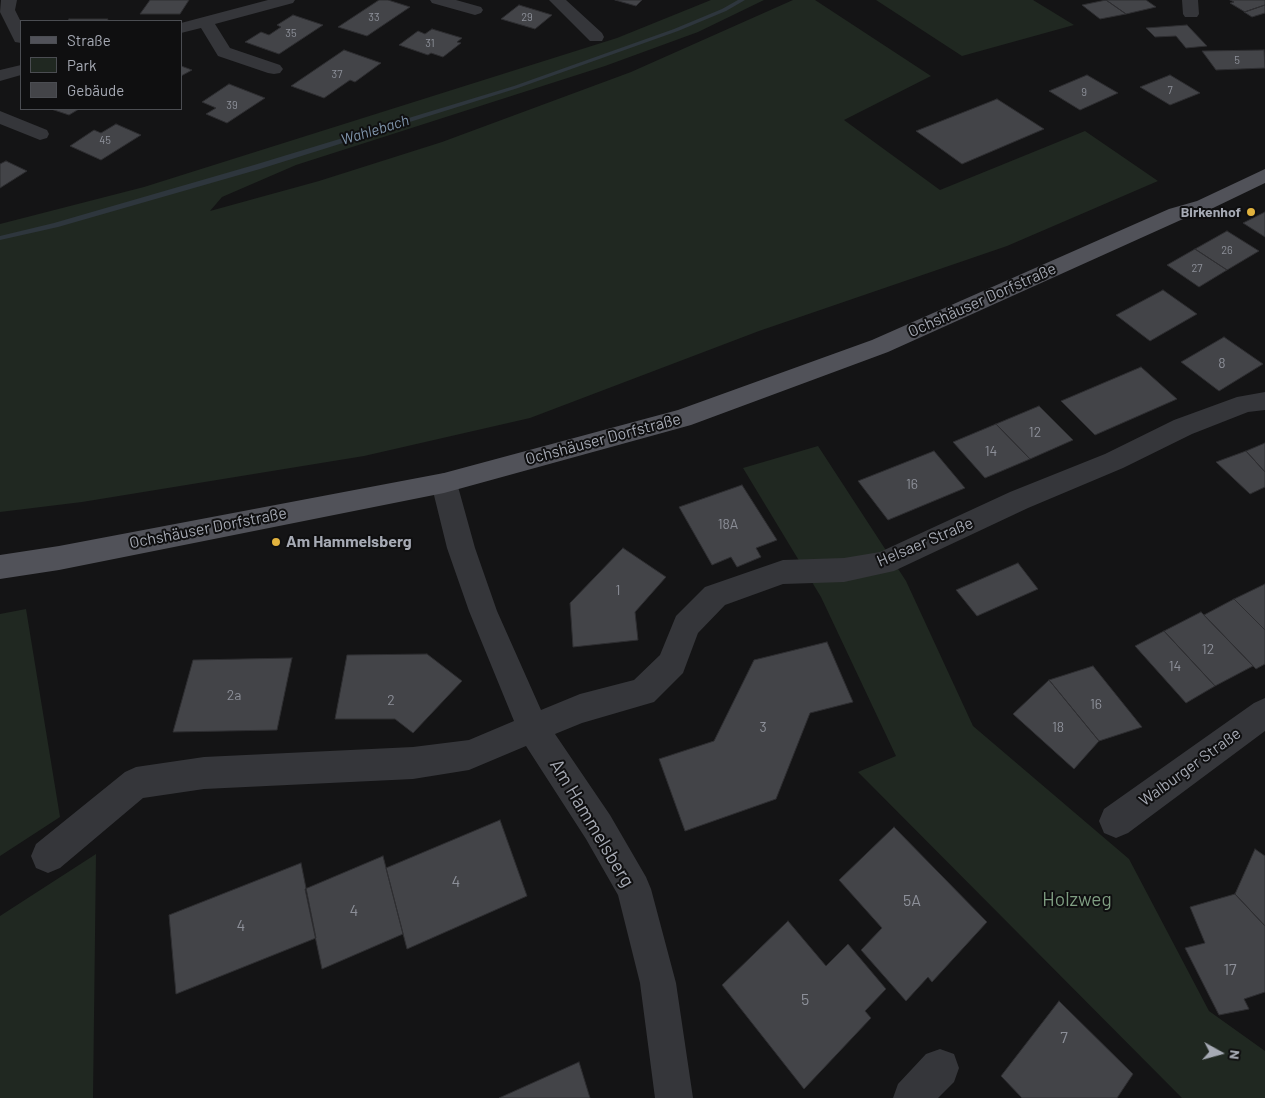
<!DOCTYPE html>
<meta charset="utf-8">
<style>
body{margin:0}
#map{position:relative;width:1265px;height:1098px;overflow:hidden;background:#141415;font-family:Barlow,sans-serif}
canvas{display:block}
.legend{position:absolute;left:20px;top:20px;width:162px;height:90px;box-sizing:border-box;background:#0f0f10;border:1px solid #4b4d52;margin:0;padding:6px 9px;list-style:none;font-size:15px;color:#a6aab4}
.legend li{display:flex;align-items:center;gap:10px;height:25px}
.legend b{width:25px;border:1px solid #4b4d52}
.north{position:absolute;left:1195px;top:1028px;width:50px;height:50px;-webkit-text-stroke:4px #0f0f10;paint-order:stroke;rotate:97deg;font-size:14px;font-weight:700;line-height:20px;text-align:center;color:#a6aab4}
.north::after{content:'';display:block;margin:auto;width:18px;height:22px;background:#a6aab4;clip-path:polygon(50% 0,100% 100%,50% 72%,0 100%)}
</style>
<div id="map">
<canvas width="1265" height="1098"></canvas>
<ul class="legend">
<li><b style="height:6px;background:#515259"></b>Straße</li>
<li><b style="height:14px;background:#202821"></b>Park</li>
<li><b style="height:14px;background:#434448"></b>Gebäude</li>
</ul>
<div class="north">N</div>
</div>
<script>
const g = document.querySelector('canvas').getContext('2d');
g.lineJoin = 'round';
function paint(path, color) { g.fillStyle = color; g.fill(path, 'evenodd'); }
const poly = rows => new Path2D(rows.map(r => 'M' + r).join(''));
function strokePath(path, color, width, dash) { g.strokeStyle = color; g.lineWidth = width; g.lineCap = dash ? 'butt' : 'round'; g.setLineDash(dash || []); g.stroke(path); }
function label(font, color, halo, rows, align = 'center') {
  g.font = font + ' Barlow,sans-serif'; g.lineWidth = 4; g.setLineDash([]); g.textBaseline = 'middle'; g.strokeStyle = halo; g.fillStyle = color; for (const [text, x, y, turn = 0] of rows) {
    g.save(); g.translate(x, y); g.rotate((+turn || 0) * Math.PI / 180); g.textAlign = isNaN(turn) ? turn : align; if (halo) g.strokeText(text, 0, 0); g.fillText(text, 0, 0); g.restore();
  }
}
paint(poly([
 [711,0,764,0,698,32,605,66,296,165,222,197,210,211,319,181,442,142,631,72,793,0,815,0,931,76,844,120,940,190,1085,131,1158,181,1007,246,759,331,530,418,364,456,82,502,0,512,0,224,144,187,617,38],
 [876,0,1033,0,1074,25,962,56],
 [818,446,906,581,973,726,1129,859,1209,1011,1265,1051,1265,1098,1182,1098,858,772,896,756,821,597,743,468],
 [26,609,60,817,0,856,0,614],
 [96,854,93,1098,0,1098,0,916]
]), '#202821');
paint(poly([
 [738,0,745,0,726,11,678,31,518,88,260,169,58,227,0,240,0,236,54,223,254,165,514,86,674,29,722,9,738,0]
]), '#2e363d');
const building = poly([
 [150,0,189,0,180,14,140,14,150,0],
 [379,0,388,0,410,7,367,36,338,27,379,0],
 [615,0,642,0,636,6,615,0],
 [1106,0,1126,14,1100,19,1082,5,1106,0],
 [1106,0,1146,0,1156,7,1126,14,1106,0],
 [1230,0,1265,0,1265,5,1245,12,1230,3,1234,2,1230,0],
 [519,5,552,15,535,29,501,19,519,5],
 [1265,5,1265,13,1252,17,1244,12,1265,5],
 [293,15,323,25,279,54,245,42,261,32,269,35,281,27,277,25,293,15],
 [69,19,108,19,107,21,68,21,69,19],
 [1187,25,1207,46,1186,48,1176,36,1155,37,1146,28,1187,25],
 [432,29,462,38,457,42,461,43,443,57,431,53,428,55,399,45,418,31,425,34,432,29],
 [344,50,381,63,355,82,350,80,324,98,291,86,344,50],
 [1264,50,1265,68,1216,70,1202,51,1264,50],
 [181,66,192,70,181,76,181,66],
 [1087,75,1118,93,1080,110,1049,91,1087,75],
 [1170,75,1200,93,1170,105,1140,87,1170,75],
 [229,84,265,98,227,123,206,114,216,108,202,102,229,84],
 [997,99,1044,129,962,164,916,131,997,99],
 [51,109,79,109,69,115,51,109],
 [116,124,141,135,101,160,70,146,94,130,101,133,116,124],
 [6,161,27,171,0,188,0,164,6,161],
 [1265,212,1265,237,1243,223,1265,212],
 [1227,231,1259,251,1227,270,1195,249,1227,231],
 [1195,249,1227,270,1199,287,1167,265,1195,249],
 [1163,290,1197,314,1150,341,1116,315,1163,290],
 [1224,337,1263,364,1219,391,1181,362,1224,337],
 [1141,367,1177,399,1095,435,1061,401,1141,367],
 [1039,406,1073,440,1030,459,996,424,1039,406],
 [996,424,1030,459,985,478,953,442,996,424],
 [1265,443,1265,472,1246,451,1265,443],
 [934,451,965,488,888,520,858,481,934,451],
 [1246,451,1265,472,1265,487,1250,494,1216,462,1246,451],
 [742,485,777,540,756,548,761,557,737,567,731,557,712,565,679,507,742,485],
 [623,548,666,577,635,612,638,640,573,647,570,603,623,548],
 [1018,563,1038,589,977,616,956,590,1018,563],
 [1265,584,1265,630,1234,599,1265,584],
 [1234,599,1265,630,1265,664,1256,669,1204,615,1234,599],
 [1201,612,1253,666,1215,686,1164,631,1201,612],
 [1164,631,1215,686,1186,703,1135,646,1164,631],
 [827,642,853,702,810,713,776,799,685,831,659,759,714,741,754,660,827,642],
 [427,654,462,681,413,733,395,719,335,719,347,655,427,654],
 [292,658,277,730,173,732,193,660,292,658],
 [1093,666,1142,727,1099,741,1049,680,1093,666],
 [1049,680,1099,741,1074,769,1013,714,1049,680],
 [500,820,527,896,407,949,386,868,500,820],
 [894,827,987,922,932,982,928,977,906,1001,861,950,882,928,839,880,894,827],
 [1255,849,1265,856,1265,926,1235,894,1255,849],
 [383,856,403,934,322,969,305,889,383,856],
 [301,863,316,938,176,994,169,915,301,863],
 [1235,894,1265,926,1265,992,1244,999,1249,1009,1219,1015,1185,948,1205,943,1190,907,1235,894],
 [788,921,826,966,848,944,886,989,865,1011,871,1018,804,1089,722,985,788,921],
 [1059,1001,1133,1074,1117,1098,1022,1098,1001,1076,1059,1001],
 [579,1062,590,1098,499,1098,579,1062]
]);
paint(building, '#434448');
strokePath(building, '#2e2e31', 1);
paint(poly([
 [1,0,17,0,15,10,21,22,21,43,15,42,0,12,1,0],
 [268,0,295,0,293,3,215,24,230,48,280,65,283,69,280,73,274,74,268,73,218,56,201,28,181,33,181,23,268,0],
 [430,0,456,0,481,7,483,10,481,13,475,15,432,3,430,0],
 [549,0,566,0,602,33,604,37,602,41,590,41,549,0],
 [1182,0,1198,0,1199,14,1197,17,1185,17,1183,14,1182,0],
 [21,65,21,75,0,81,0,70,21,65],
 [0,111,47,130,49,134,47,138,40,140,0,124,0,111],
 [1265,392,1265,410,1248,412,1192,434,1123,468,1028,508,894,571,844,582,783,584,725,605,698,633,683,673,654,702,582,723,555,734,610,815,646,877,651,889,676,983,693,1098,655,1098,640,983,618,895,586,839,526,746,469,770,413,779,204,789,143,798,60,868,48,873,36,868,31,856,36,844,125,772,136,767,204,757,413,747,469,740,514,721,469,611,447,548,431,483,435,476,444,473,453,476,457,483,475,548,497,611,541,710,580,694,634,680,660,655,676,616,705,587,783,560,844,558,880,552,1010,492,1105,454,1174,420,1237,397,1265,392],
 [1265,698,1265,731,1128,833,1116,838,1104,833,1099,821,1104,809,1254,703,1265,698],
 [940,1049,954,1054,959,1068,954,1082,938,1098,893,1098,898,1084,926,1054,940,1049]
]), '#35363a');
paint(poly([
 [1265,169,1265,183,1211,209,1183,219,888,352,691,425,444,493,59,570,0,579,0,555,59,546,444,473,678,410,872,340,1169,209,1197,201,1265,169]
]), '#515259');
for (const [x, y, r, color] of [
 [1251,212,5,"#e2b33e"],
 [276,542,5,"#e2b33e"]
]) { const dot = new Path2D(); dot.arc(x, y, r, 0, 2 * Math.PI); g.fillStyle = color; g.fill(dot); strokePath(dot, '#0f0f10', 2); }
label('11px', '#8d9099', null, [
 ["33",374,17],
 ["29",527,17],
 ["35",291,33],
 ["31",430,43],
 ["5",1237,60],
 ["37",337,74],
 ["7",1170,90],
 ["9",1084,92],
 ["39",232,105],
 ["45",105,140],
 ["26",1227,250],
 ["27",1197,268]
]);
label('bold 14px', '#a6aab4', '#0f0f10', [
 ["Birkenhof",1241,212]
], 'right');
label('14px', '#8d9099', null, [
 ["8",1222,363],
 ["12",1035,432],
 ["14",991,451],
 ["16",912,484],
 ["18A",728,524],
 ["1",618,590],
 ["12",1208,649],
 ["14",1175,666],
 ["2a",234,695],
 ["2",391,700],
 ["16",1096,704],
 ["3",763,727],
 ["18",1058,727]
]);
label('italic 15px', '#8096ad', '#0f0f10', [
 ["Wahlebach",375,130,-17]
]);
label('16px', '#a6aab4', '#0f0f10', [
 ["Ochshäuser Dorfstraße",982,300,-24],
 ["Ochshäuser Dorfstraße",603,439,-15],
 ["Ochshäuser Dorfstraße",208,528,-11],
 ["Helsaer Straße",925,542,-23],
 ["Walburger Straße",1190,767,-36]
]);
label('bold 16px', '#a6aab4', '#0f0f10', [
 ["Am Hammelsberg",286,542]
], 'left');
label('16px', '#8d9099', null, [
 ["4",456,882],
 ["5A",912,901],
 ["4",354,911],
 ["4",241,926],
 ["17",1230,970],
 ["5",805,1000],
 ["7",1064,1038]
]);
label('19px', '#a6aab4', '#0f0f10', [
 ["Am Hammelsberg",592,823,59]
]);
label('19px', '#7f9e82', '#0f0f10', [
 ["Holzweg",1077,900]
]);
</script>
